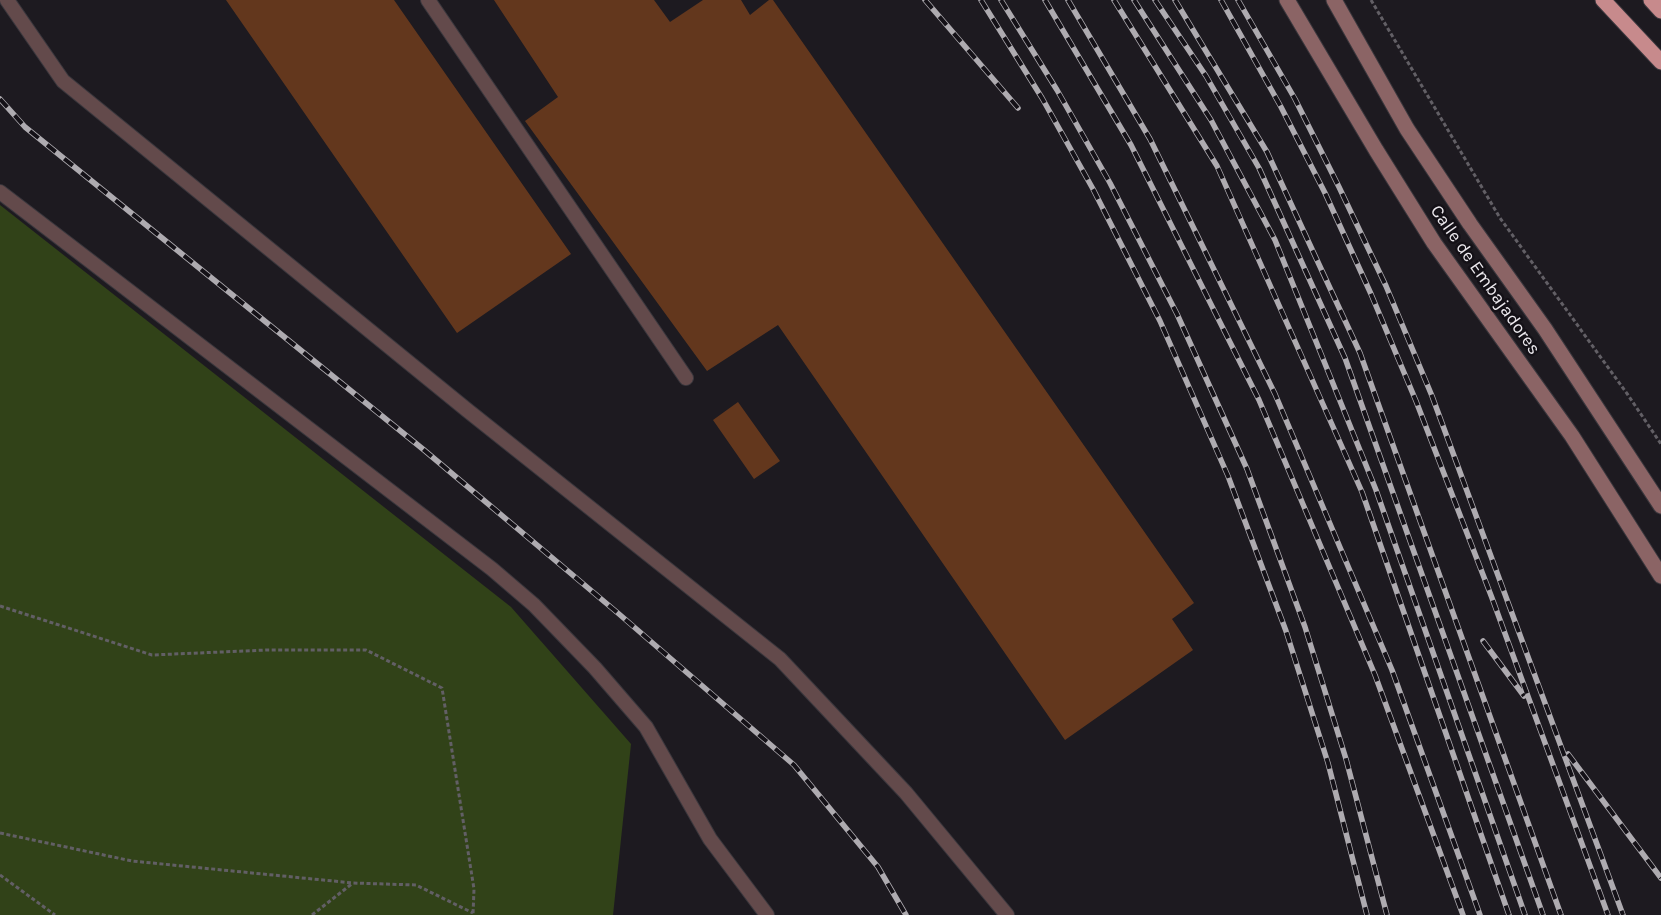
<!DOCTYPE html>
<style>
body{margin:0}
canvas{display:block;background:#1d1a20}
</style>
<canvas width="1661" height="915"></canvas>
<script>
const g = document.querySelector('canvas').getContext('2d');
g.lineJoin = 'round';
function paint(path, color) { g.fillStyle = color; g.fill(path, 'evenodd'); }
const poly = rows => new Path2D(rows.map(r => 'M' + r).join(''));
function strokePath(path, color, width, dash) { g.strokeStyle = color; g.lineWidth = width; g.lineCap = dash ? 'butt' : 'round'; g.setLineDash(dash || []); g.stroke(path); }
function label(font, color, halo, rows, align = 'center') {
  g.font = font + ' Karla,sans-serif'; g.lineWidth = 5; g.setLineDash([]); g.textBaseline = 'middle'; g.strokeStyle = halo; g.fillStyle = color; for (const [text, x, y, turn = 0] of rows) {
    g.save(); g.translate(x, y); g.rotate((+turn || 0) * Math.PI / 180); g.textAlign = isNaN(turn) ? turn : align; if (halo) g.strokeText(text, 0, 0); g.fillText(text, 0, 0); g.restore();
  }
}
paint(poly([
 [0,205,511,607,631,744,613,915,0,915]
]), '#314218');
paint(poly([
 [226,0,394,0,571,254,457,333],
 [494,0,654,0,670,22,703,0,741,0,750,15,769,0,773,0,1194,603,1172,619,1193,650,1065,740,778,325,707,371,525,121,558,97],
 [738,402,780,461,754,479,713,420]
]), '#63371d');
const service = poly([
 [7,0,63,81,467,410,780,659,906,793,1007,915],
 [428,0,686,378],
 [0,192,492,569,534,605,595,668,646,727,710,839,767,915]
]);
const secondary = poly([
 [1287,0,1376,150,1434,243,1572,436,1661,576],
 [1334,0,1407,129,1470,224,1545,329,1661,506]
]);
const motorway = poly([
 [1603,0,1661,62],
 [1651,0,1661,11]
]);
strokePath(service, '#3a373d', 16);
strokePath(secondary, '#3a373d', 17);
strokePath(motorway, '#3a373d', 17);
strokePath(poly([
 [1371,0,1500,218,1628,395,1661,444],
 [0,606,152,655,267,650,366,650,442,688,474,889,473,915],
 [0,833,132,861,353,883,416,885,473,913],
 [0,875,55,915],
 [312,915,353,883]
]), '#625f65', 3, [4, 2.5]);
strokePath(service, '#634a4b', 14);
strokePath(secondary, '#8b6465', 15);
strokePath(motorway, '#c78a8c', 15);
const rail = poly([
 [925,0,1018,108],
 [981,0,1042,98,1093,189,1160,321,1228,476,1286,631,1328,763,1367,915],
 [1001,0,1057,90,1110,183,1177,314,1247,469,1305,627,1346,759,1387,915],
 [1045,0,1131,145,1259,400,1375,675,1463,915],
 [1068,0,1150,139,1275,394,1392,670,1480,915],
 [1114,0,1217,166,1362,492,1509,915],
 [1134,0,1211,120,1275,240,1376,490,1525,915],
 [1155,0,1206,76,1259,168,1345,358,1543,915],
 [1175,0,1267,152,1360,353,1561,915],
 [1221,0,1281,107,1325,193,1371,294,1416,401,1492,598,1608,915],
 [1238,0,1295,99,1339,187,1386,286,1432,396,1623,915],
 [0,99,25,127,424,450,619,614,794,765,878,867,906,915],
 [1483,641,1524,696],
 [1568,754,1661,878]
]);
strokePath(rail, '#aeabb0', 5.5);
strokePath(rail, '#141117', 4, [11]);
label('18px', '#edeaef', '#141117', [
 ["Calle de Embajadores",1485,280,55]
]);
</script>
